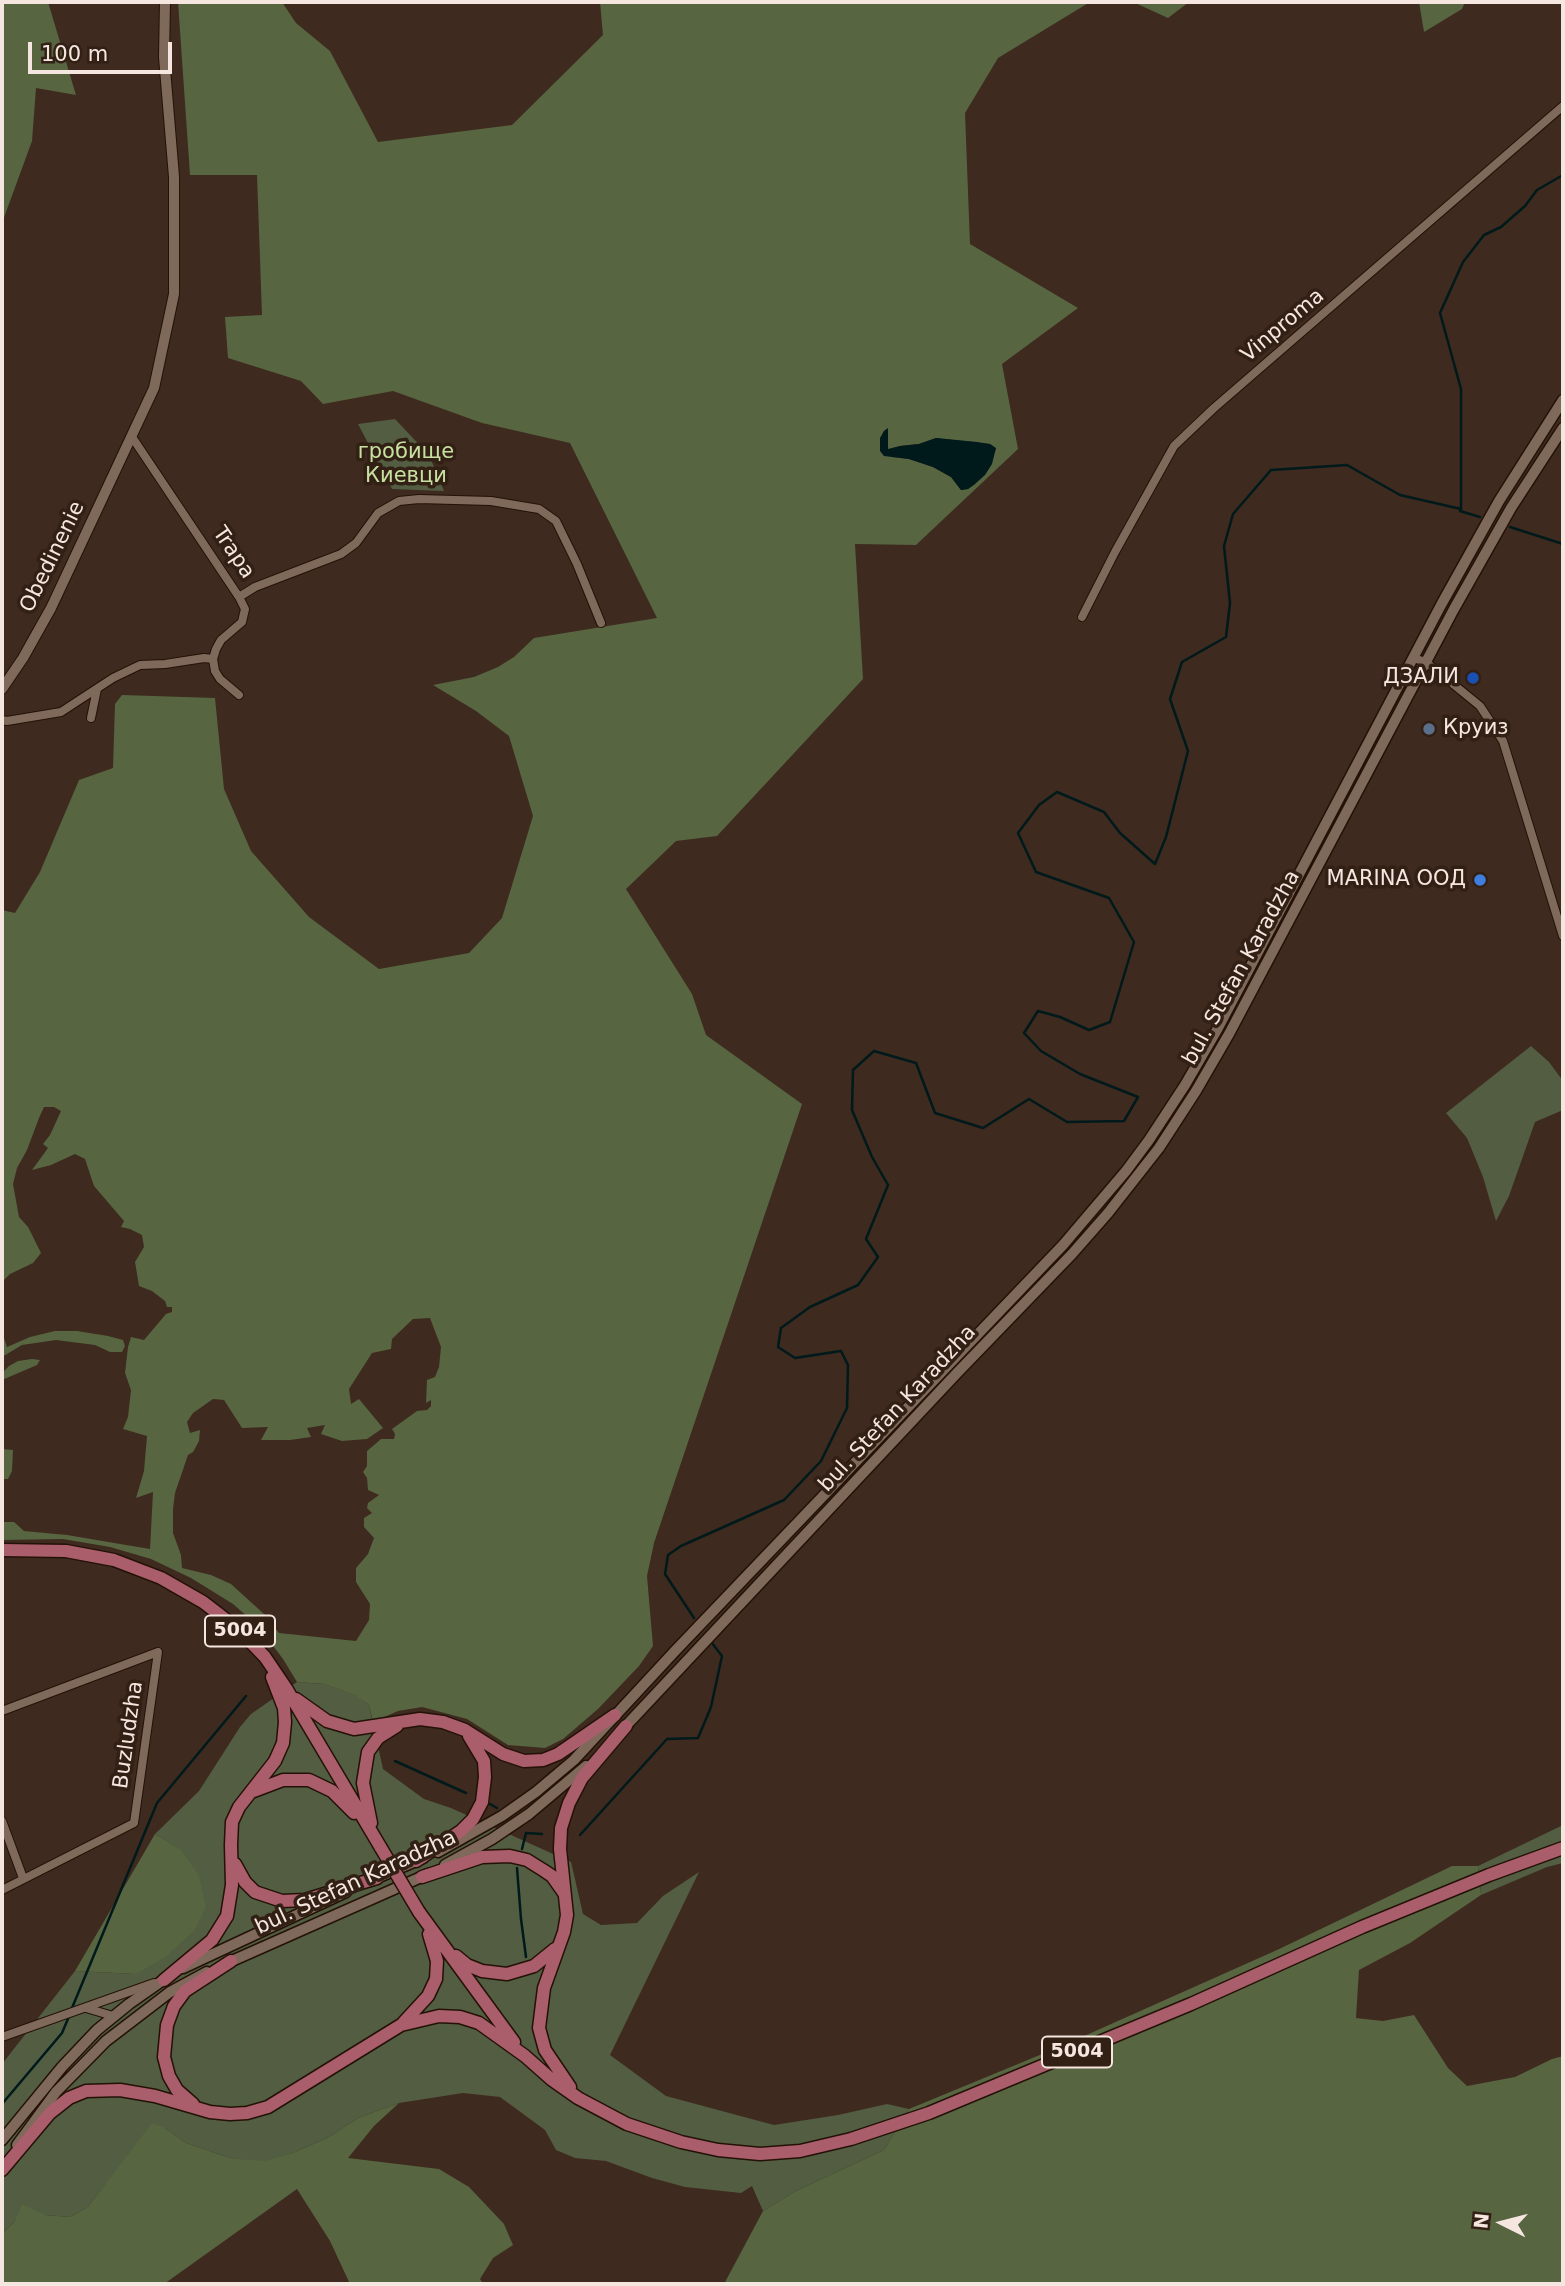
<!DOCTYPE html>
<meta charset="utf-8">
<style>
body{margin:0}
#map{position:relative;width:1565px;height:2286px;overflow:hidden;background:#3e2a1e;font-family:"DejaVu Sans",sans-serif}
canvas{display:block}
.frame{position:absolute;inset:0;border:4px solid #f5e7e0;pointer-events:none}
.north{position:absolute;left:1467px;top:2188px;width:70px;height:70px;-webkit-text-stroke:5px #332015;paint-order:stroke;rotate:276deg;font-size:19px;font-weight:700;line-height:28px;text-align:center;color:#f5e7e0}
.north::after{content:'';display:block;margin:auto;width:24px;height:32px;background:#f5e7e0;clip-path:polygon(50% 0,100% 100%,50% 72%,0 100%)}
.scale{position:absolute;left:28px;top:42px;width:144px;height:32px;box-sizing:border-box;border:4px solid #f5e7e0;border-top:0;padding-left:9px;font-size:21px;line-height:24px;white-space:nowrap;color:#f5e7e0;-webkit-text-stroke:5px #332015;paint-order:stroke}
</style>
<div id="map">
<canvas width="1565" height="2286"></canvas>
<div class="frame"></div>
<div class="north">N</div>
<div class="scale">100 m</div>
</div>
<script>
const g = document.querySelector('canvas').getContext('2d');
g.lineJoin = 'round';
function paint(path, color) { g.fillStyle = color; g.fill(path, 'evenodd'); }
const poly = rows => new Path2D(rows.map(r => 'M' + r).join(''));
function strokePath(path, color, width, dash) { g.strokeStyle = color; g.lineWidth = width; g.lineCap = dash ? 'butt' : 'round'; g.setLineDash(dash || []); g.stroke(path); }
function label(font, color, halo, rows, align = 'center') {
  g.font = font + ' "DejaVu Sans",sans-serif'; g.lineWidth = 7; g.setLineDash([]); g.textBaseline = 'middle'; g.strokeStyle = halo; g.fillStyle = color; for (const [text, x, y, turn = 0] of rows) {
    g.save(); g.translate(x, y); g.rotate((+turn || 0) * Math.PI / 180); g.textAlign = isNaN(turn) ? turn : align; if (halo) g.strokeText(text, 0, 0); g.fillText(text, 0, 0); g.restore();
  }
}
paint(poly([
 [395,419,429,455,444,491,392,489,358,424],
 [1531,1046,1549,1062,1563,1081,1563,1110,1535,1122,1509,1196,1496,1221,1483,1177,1467,1138,1446,1113],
 [297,1682,324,1684,356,1695,369,1705,383,1769,424,1799,451,1808,571,1862,583,1914,601,1925,637,1923,663,1896,699,1872,610,2055,666,2096,774,2125,838,2115,887,2104,909,2109,884,2150,796,2191,763,2211,752,2186,741,2193,685,2187,652,2178,606,2161,575,2158,556,2150,545,2130,500,2097,463,2093,399,2103,358,2118,329,2137,295,2152,265,2162,230,2158,186,2143,165,2128,106,2184,88,2207,70,2217,45,2215,15,2221,2,2234,2,2064,75,1971,136,1974,180,1850,155,1834,199,1791,240,1727,251,1714],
 [1563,1825,1563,1863,1547,1867,1481,1895,1478,1866]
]), '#525d42');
paint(poly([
 [2,2,48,2,76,95,36,88,32,141,2,223],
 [178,2,282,2,296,23,330,51,378,142,512,125,603,35,600,2,1090,2,998,58,965,113,970,244,1078,308,1002,364,1018,449,916,545,855,544,863,679,717,836,676,841,626,889,692,994,706,1035,802,1104,654,1543,647,1576,653,1646,639,1666,598,1709,563,1739,545,1748,508,1745,467,1719,422,1707,398,1711,373,1722,369,1705,355,1695,324,1684,297,1682,283,1659,258,1626,233,1604,191,1578,151,1559,110,1547,63,1539,2,1540,2,1522,14,1522,24,1531,67,1535,150,1549,153,1492,136,1498,144,1471,147,1436,123,1429,128,1417,131,1390,125,1373,128,1347,131,1337,144,1340,166,1314,172,1312,172,1307,167,1307,165,1301,152,1291,139,1286,135,1262,144,1247,142,1235,130,1229,121,1227,124,1221,94,1186,85,1159,75,1154,51,1165,32,1170,48,1148,43,1144,50,1135,61,1111,54,1107,44,1107,39,1118,27,1150,17,1168,13,1184,19,1217,28,1227,41,1253,33,1263,10,1274,2,1282,2,1306,2,910,15,913,40,872,79,780,113,768,115,704,122,695,215,698,224,789,251,851,309,917,379,969,469,953,502,918,533,816,509,736,476,711,433,685,474,677,498,667,514,657,534,638,657,618,570,443,482,423,393,391,323,404,301,381,228,358,225,317,262,315,257,175,190,175],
 [888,429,887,450,900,446,919,444,936,438,990,444,996,449,975,484,968,489,961,490,951,477,933,467,909,459,892,457,880,445,884,431],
 [430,1318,441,1347,439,1367,435,1377,427,1380,426,1403,431,1400,431,1406,427,1410,417,1411,392,1429,395,1434,394,1439,381,1439,367,1451,367,1466,363,1472,367,1478,368,1490,379,1495,368,1503,367,1508,372,1513,364,1518,364,1527,374,1538,368,1554,356,1568,356,1582,370,1604,369,1620,356,1641,279,1633,264,1614,231,1584,211,1575,182,1568,181,1555,173,1533,173,1509,175,1493,188,1455,193,1452,199,1441,200,1430,190,1433,187,1422,193,1413,213,1399,224,1400,242,1428,268,1427,261,1440,290,1440,311,1437,307,1428,325,1425,321,1434,342,1441,367,1439,383,1428,359,1399,351,1404,349,1389,372,1353,391,1349,392,1339,413,1319],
 [1133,2,1189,2,1168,18],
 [1419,2,1465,2,1462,9,1424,32],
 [55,1331,77,1331,108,1336,123,1340,125,1346,122,1352,110,1352,95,1345,56,1340,22,1345,2,1357,2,1332,7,1347,30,1337],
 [32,1359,40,1360,37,1365,2,1380,2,1373,9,1366,18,1361],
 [2,1449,13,1450,12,1471,8,1479,4,1479],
 [155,1834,181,1850,199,1876,206,1907,194,1931,164,1958,136,1974,75,1971],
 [1452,1866,1478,1866,1481,1895,1410,1943,1359,1970,1356,2018,1383,2021,1414,2015,1448,2068,1467,2086,1515,2077,1552,2059,1563,2056,1563,2284,724,2284,763,2211,796,2191,884,2150,909,2109,1064,2045,1277,1950],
 [399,2103,374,2126,348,2158,439,2169,469,2187,504,2224,513,2245,493,2258,480,2279,483,2284,350,2284,330,2241,297,2189,164,2284,2,2284,2,2234,15,2221,22,2204,45,2215,70,2217,88,2207,152,2123,165,2128,186,2143,230,2158,265,2161,295,2152,329,2137,358,2118]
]), '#576541');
paint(poly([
 [888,428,888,449,900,446,919,444,936,438,977,442,990,444,996,448,992,464,985,475,975,484,968,489,961,490,951,477,933,467,909,459,884,456,880,451,880,438,884,431]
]), '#001a1b');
strokePath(poly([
 [1460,511,1480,517],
 [1510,527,1563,544],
 [694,1618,665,1574,668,1555,681,1546,784,1500,821,1461,847,1408,848,1365,841,1351,795,1358,778,1347,781,1328,810,1307,858,1285,878,1257,866,1239,888,1185,872,1157,852,1110,853,1070,874,1051,916,1063,935,1113,983,1128,1029,1099,1067,1122,1124,1121,1138,1097,1080,1074,1041,1051,1024,1033,1038,1011,1060,1017,1089,1030,1110,1022,1134,942,1109,898,1036,872,1018,833,1039,805,1057,792,1104,812,1120,833,1155,864,1166,837,1188,751,1170,699,1182,662,1226,637,1230,603,1224,546,1233,514,1271,470,1347,465,1400,495,1461,509,1461,389,1440,313,1463,262,1484,235,1501,227,1525,206,1537,190,1563,175],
 [395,1761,466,1793],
 [490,1804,497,1808],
 [580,1835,667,1739,698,1738,711,1707,722,1656,712,1643],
 [522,1849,526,1833,542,1834],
 [517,1868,521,1919,526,1957],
 [72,2008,157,1803,246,1696],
 [2,2104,62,2033,70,2014]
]), '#001a1b', 2.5);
const minor = poly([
 [132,437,239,597,245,609,242,622,221,640,216,649,213,659,215,671,220,679,239,695],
 [239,597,255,587,341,554,356,543,378,513,399,501,419,499,491,501,539,509,556,521,577,564,601,623],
 [1082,617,1115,552,1174,446,1214,408,1563,106],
 [1413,658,1426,662,1480,706,1503,741,1563,936],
 [91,718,97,689],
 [2,720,7,721,61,712,113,678,140,665,165,664,204,658,213,659],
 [2,1711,158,1652,134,1823,2,1890],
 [2,1821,23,1878],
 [86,2008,113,2016],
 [2,2037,154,1983]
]);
const tertiary = poly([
 [2,689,23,658,51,608,154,388,174,294,174,177,164,57,165,2]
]);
const secondary = poly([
 [622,1730,957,1373,1072,1254,1108,1213,1159,1148,1196,1091,1229,1034,1454,609,1511,508,1563,428],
 [438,1852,502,1816,536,1792,574,1760,675,1651,1063,1245,1126,1171,1149,1140,1185,1085,1218,1028,1441,605,1499,501,1563,400],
 [445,1865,492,1839,529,1814,586,1766],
 [370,1881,423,1858],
 [225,1964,428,1874],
 [183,1968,346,1892],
 [2,2140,62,2067,97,2030,129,2004,169,1976],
 [17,2145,56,2092,106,2041,170,1992,207,1972]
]);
const primary = poly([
 [2,1550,66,1551,114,1560,161,1578,203,1602,220,1615,240,1631,265,1657,286,1688,381,1848],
 [296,1699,327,1721,354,1729,420,1719,443,1722,465,1730,503,1754,524,1761,543,1760,558,1754,615,1715],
 [254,1791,283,1780,309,1780,332,1791,354,1813],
 [371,1823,363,1783,368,1752,378,1738,397,1726],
 [416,1861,461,1831,473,1819,482,1802,485,1777,484,1761,469,1736],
 [235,1864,245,1882,255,1892,282,1901,305,1900,377,1878],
 [422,1877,482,1857,510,1856,527,1860,543,1870,552,1876,564,1893],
 [419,1912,514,2042],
 [456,1956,467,1965,482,1971,507,1974,534,1966,555,1949],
 [164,1980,212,1940,227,1916,232,1885,231,1845,232,1822,239,1807,275,1761,283,1743,285,1722,284,1708,272,1677],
 [404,2022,428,1996,436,1979,437,1961,429,1934],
 [570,2087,545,2050,539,2028,544,1988,564,1932,567,1915,560,1849,561,1828,569,1803,582,1778,626,1726],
 [193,2104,177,2090,169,2076,164,2057,167,2025,174,2006,185,1991,231,1961],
 [2,2170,50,2113,69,2098,86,2091,120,2090,155,2096,210,2112,230,2114,247,2113,268,2107,401,2025,439,2016,460,2017,479,2023,525,2056,551,2079,578,2098,627,2124,681,2142,718,2150,760,2154,800,2151,851,2139,929,2113,1191,2004,1362,1927,1489,1875,1563,1848]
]);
strokePath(minor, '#241207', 10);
strokePath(tertiary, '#241207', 12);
strokePath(secondary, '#241207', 13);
strokePath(primary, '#241207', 15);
strokePath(minor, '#7f695b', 8);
strokePath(tertiary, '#7f695b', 10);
strokePath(secondary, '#7f695b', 10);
strokePath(primary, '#aa5e6b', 12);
const primaryBridge = poly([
 [381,1848,419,1912]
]);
strokePath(primaryBridge, '#241207', 15, []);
strokePath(primaryBridge, '#aa5e6b', 12);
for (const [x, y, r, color] of [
 [1473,678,7,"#1a4fb4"],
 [1429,729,7,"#5c6f8a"],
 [1480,880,7,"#3f7fe0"]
]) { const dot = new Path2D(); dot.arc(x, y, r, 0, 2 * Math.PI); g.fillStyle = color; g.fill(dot); strokePath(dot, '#332015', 2.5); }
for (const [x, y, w] of [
 [240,1631,70],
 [1077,2052,70]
]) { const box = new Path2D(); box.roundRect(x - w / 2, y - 15.5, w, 31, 5); g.fillStyle = '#332015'; g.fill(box); strokePath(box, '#f5e7e0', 2); }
label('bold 19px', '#f5e7e0', null, [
 ["5004",240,1631],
 ["5004",1077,2052]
]);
label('21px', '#f5e7e0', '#332015', [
 ["Vinproma",1283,326,-40],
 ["Trapa",233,553,56],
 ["Obedinenie",53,557,-64],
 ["bul. Stefan Karadzha",1242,968,-61],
 ["bul. Stefan Karadzha",898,1409,-47],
 ["Buzludzha",129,1735,-82],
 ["bul. Stefan Karadzha",356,1883,-25]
]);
label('21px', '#c7e0a1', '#332015', [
 ["гробище",406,453],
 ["Киевци",406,477]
]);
label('21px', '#f5e7e0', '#332015', [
 ["ДЗАЛИ",1459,678],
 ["Круиз",1443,729,"left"],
 ["MARINA ООД",1466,880]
], 'right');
</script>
